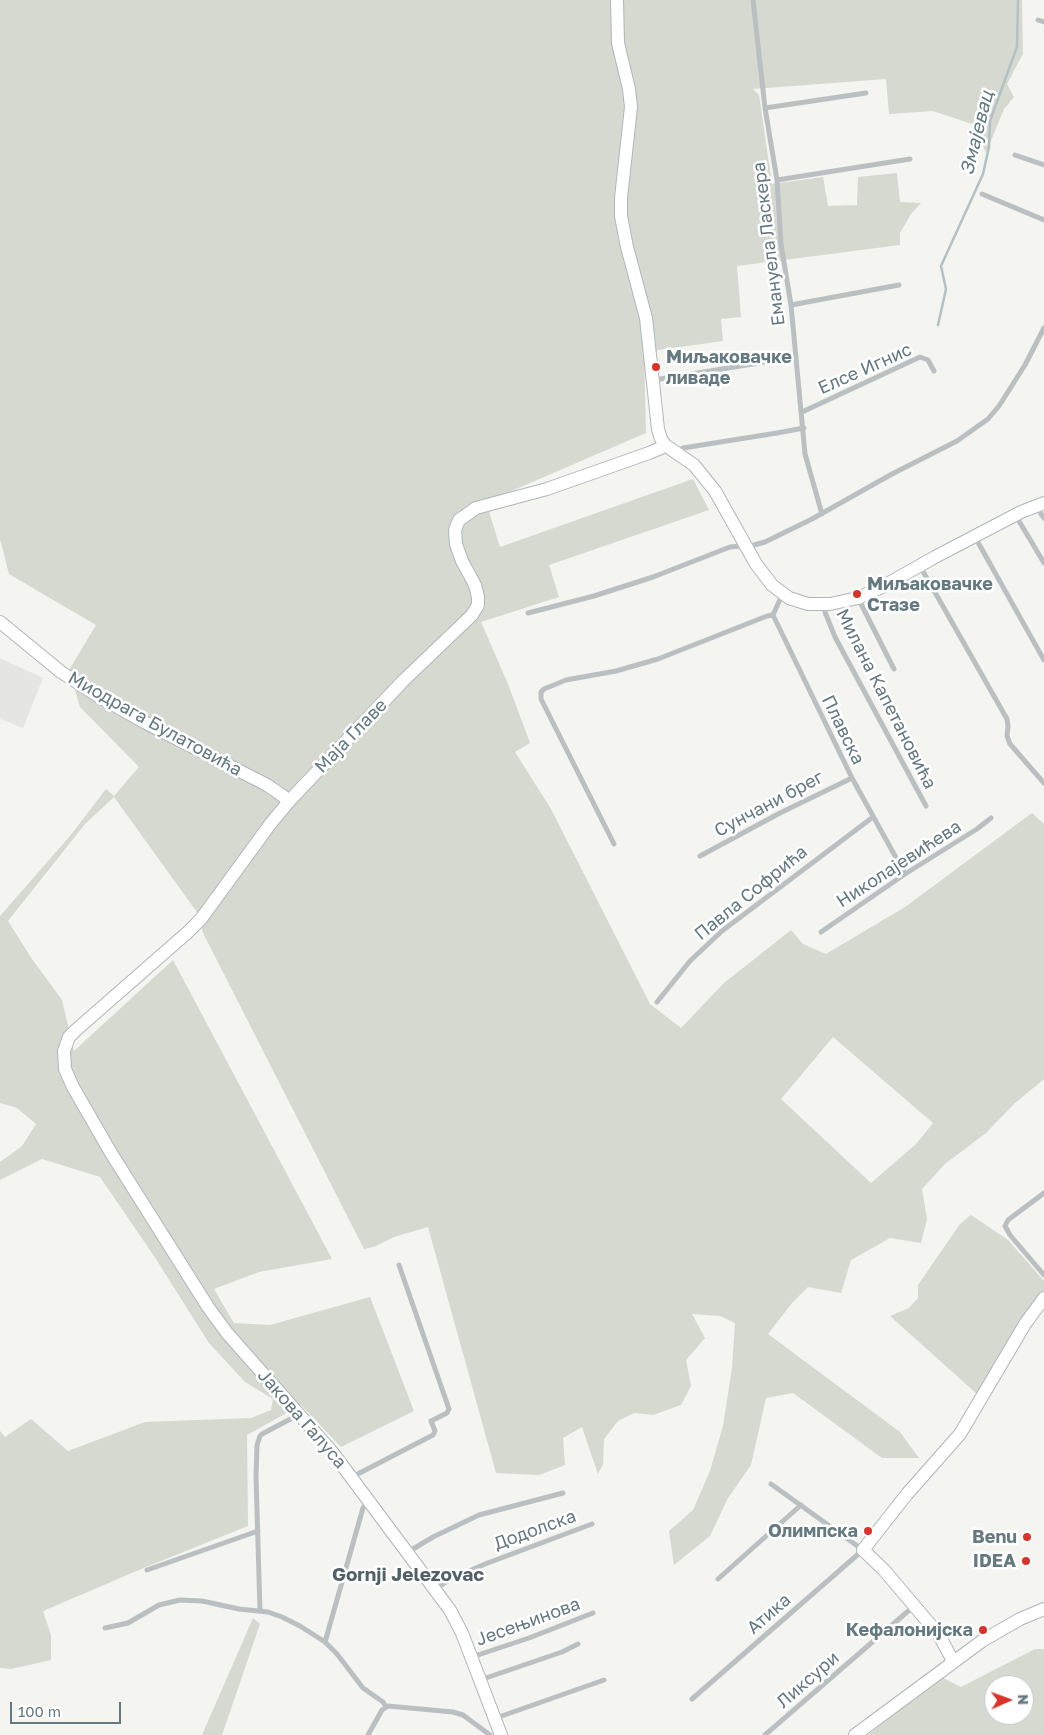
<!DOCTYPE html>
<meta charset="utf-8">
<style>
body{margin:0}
#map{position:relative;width:1044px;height:1735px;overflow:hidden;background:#f4f4f0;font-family:"Golos Text",sans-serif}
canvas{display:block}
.north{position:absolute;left:984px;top:1675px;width:50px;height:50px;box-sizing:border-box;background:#fff;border:1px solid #c1c9cc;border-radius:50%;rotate:88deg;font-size:14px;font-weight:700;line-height:20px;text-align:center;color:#647980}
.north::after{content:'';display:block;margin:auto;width:18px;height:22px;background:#db332a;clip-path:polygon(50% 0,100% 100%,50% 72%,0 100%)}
.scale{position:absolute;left:10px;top:1702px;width:111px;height:22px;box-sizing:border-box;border:2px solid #647980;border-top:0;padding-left:6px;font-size:15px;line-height:18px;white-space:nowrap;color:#647980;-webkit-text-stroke:4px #fff;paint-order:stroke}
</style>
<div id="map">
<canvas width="1044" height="1735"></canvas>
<div class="north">N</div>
<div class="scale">100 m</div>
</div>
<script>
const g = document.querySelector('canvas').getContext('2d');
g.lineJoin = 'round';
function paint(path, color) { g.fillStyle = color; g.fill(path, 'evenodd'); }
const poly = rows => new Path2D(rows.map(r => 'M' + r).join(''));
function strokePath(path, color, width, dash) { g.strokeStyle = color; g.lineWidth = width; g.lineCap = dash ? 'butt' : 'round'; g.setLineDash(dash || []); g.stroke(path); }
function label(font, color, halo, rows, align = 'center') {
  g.font = font + ' "Golos Text",sans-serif'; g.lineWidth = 5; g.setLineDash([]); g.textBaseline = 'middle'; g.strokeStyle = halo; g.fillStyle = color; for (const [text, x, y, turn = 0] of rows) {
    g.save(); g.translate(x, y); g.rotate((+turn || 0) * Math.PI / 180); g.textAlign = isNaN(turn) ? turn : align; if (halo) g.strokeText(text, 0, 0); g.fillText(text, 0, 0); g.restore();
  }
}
paint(poly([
 [0,658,43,678,23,728,0,719]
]), '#e5e5e4');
paint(poly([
 [0,0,1022,0,1023,54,1007,84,1014,97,1004,109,986,153,978,134,981,127,933,111,889,114,886,79,753,89,759,95,772,184,823,177,828,206,857,205,858,177,897,173,900,202,921,203,911,214,900,233,900,245,737,266,741,317,721,319,723,341,644,352,646,433,486,502,500,547,693,479,709,510,549,565,559,597,481,622,508,684,530,743,515,752,551,809,650,1004,681,1028,724,983,791,930,803,944,826,954,905,907,1032,813,1044,824,1044,1079,1015,1103,986,1133,945,1164,922,1189,927,1219,921,1243,890,1238,851,1260,841,1293,808,1287,792,1303,768,1334,900,1432,919,1458,882,1458,793,1393,766,1398,751,1465,728,1498,710,1536,674,1565,669,1531,693,1510,710,1471,723,1426,732,1368,735,1323,720,1316,692,1314,705,1338,686,1360,691,1386,681,1405,653,1415,634,1413,618,1421,604,1439,603,1464,598,1474,582,1427,563,1438,565,1465,539,1475,496,1473,428,1227,394,1237,376,1246,364,1249,203,933,199,915,114,797,85,824,8,921,32,959,62,1000,74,1051,173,960,332,1259,259,1272,214,1289,234,1323,270,1325,370,1297,414,1411,341,1447,301,1405,247,1435,248,1526,146,1567,43,1611,51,1635,51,1660,11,1669,0,1668,0,1431,5,1437,31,1419,68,1451,145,1422,251,1418,271,1410,273,1399,245,1382,209,1343,154,1256,100,1177,42,1159,0,1180,0,1162,22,1146,36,1124,17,1108,0,1103,0,916,70,836,106,789,114,796,139,767,80,707,69,670,96,625,9,574,0,539],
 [833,1037,933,1123,916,1144,871,1183,781,1099],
 [971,1215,1008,1240,1044,1281,1044,1290,978,1395,890,1316,909,1308,918,1298,918,1285,960,1224],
 [253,1618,260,1624,222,1735,202,1735],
 [1035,1649,1044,1649,1044,1735,868,1735,939,1676,961,1687],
 [994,1685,1024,1685,1024,1715,994,1715]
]), '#d5d9d0');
strokePath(poly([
 [938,325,946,289,941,266,983,174,989,147,990,121,1017,47,1018,0]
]), '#b2c2c4', 2.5);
const secondary = poly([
 [617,0,618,43,629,89,631,107,621,198,621,216,627,247,646,318,658,429,661,439,665,445,694,465,715,491,756,564,772,585,789,598,808,604,830,604,858,598,882,587,935,557,1021,512,1044,503],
 [0,622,61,672,98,696,144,722,267,785,283,796,288,802],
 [953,1661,939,1635,884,1570,863,1550,907,1494,960,1434,1025,1324,1044,1298],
 [501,1735,462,1633,450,1610,333,1453,227,1333,208,1307,111,1153,73,1087,65,1069,64,1051,69,1037,76,1030,188,932,201,919,271,823,291,799,404,680,472,615,478,605,478,597,475,585,462,561,456,544,455,530,459,520,476,508,547,489,649,453,661,448,665,445],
 [855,1735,982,1641,1020,1619,1044,1609]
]);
strokePath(secondary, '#afb6b9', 14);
strokePath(poly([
 [753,0,765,108,777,180,781,244,791,305,805,454,822,514],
 [1038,20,1044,22],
 [765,108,866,93],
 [1015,155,1044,165],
 [777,180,910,159],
 [982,194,1044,220],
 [791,305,899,285],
 [654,380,796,357],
 [802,412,920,357,928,360,934,371],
 [677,451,683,448,777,433,804,428],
 [1036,507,1044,518],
 [1016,516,1044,563],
 [975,537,1044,660],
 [920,566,1007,719,1008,726,1007,736,1010,744,1044,783],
 [858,598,894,669],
 [824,605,825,612,835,637,926,806],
 [528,613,594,596,653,577,730,547,754,545,765,542,812,519,892,474,957,441,988,419,999,406,1025,365,1044,328],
 [773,615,852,778,905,874],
 [773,615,782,595],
 [614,844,541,699,541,692,544,689,566,680,616,671,658,659,767,616,773,615],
 [700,856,780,813,852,778],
 [821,932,905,874,977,829,991,818],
 [657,1002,690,961,722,931,873,817],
 [1044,1193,1008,1220,1005,1226,1010,1235,1044,1275],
 [352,1477,433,1435,435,1431,431,1421,447,1413,449,1409,399,1265],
 [408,1552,433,1537,479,1515,563,1493],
 [147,1570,258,1531],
 [718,1579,801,1505],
 [435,1589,451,1579,485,1564,592,1524],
 [260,1611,256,1476,257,1445,260,1436,262,1434,298,1415],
 [105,1628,128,1623,159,1605,180,1600,202,1601,239,1609,268,1612,282,1617,300,1626,325,1642,337,1654,363,1688,383,1702,386,1707],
 [325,1642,363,1508,368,1501],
 [472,1657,529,1638,593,1613],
 [480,1680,562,1652,578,1644],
 [692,1699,863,1550,771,1484],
 [496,1718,604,1680],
 [368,1735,382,1710,388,1706,453,1712,463,1715,490,1735],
 [765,1735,914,1606]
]), '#bac0c2', 5);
strokePath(secondary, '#fff', 12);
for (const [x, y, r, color] of [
 [656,367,5,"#db332a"],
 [857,594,5,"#db332a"],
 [868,1531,5,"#db332a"],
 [1027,1537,5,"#db332a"],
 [1026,1561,5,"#db332a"],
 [983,1630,5,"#db332a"]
]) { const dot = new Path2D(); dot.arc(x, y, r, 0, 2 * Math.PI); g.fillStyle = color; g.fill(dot); strokePath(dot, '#fff', 2); }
label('18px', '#647980', '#fff', [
 ["Емануела Ласкера",769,244,-97],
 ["Елсе Игнис",865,369,-24],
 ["Милана Капетановића",886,699,63],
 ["Миодрага Булатовића",155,724,29],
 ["Плавска",843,730,64],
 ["Маја Главе",351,736,-46],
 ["Сунчани брег",769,804,-28],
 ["Николајевићева",899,864,-33],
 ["Павла Софрића",751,893,-39],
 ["Јакова Галуса",302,1419,49],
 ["Додолска",535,1530,-20],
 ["Атика",769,1614,-41],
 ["Јесењинова",528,1622,-20],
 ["Ликсури",808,1680,-41]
]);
label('bold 18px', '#647980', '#fff', [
 ["Миљаковачке",666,357,"left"],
 ["ливаде",666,378,"left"],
 ["Миљаковачке",867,584,"left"],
 ["Стазе",867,605,"left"],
 ["Олимпска",858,1531],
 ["Benu",1017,1537],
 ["IDEA",1016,1561],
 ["Кефалонијска",973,1630]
], 'right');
label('italic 19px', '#607b7e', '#fff', [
 ["Змајевац",977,133,-76]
]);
label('bold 19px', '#526166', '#fff', [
 ["Gornji Jelezovac",408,1575]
]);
</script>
